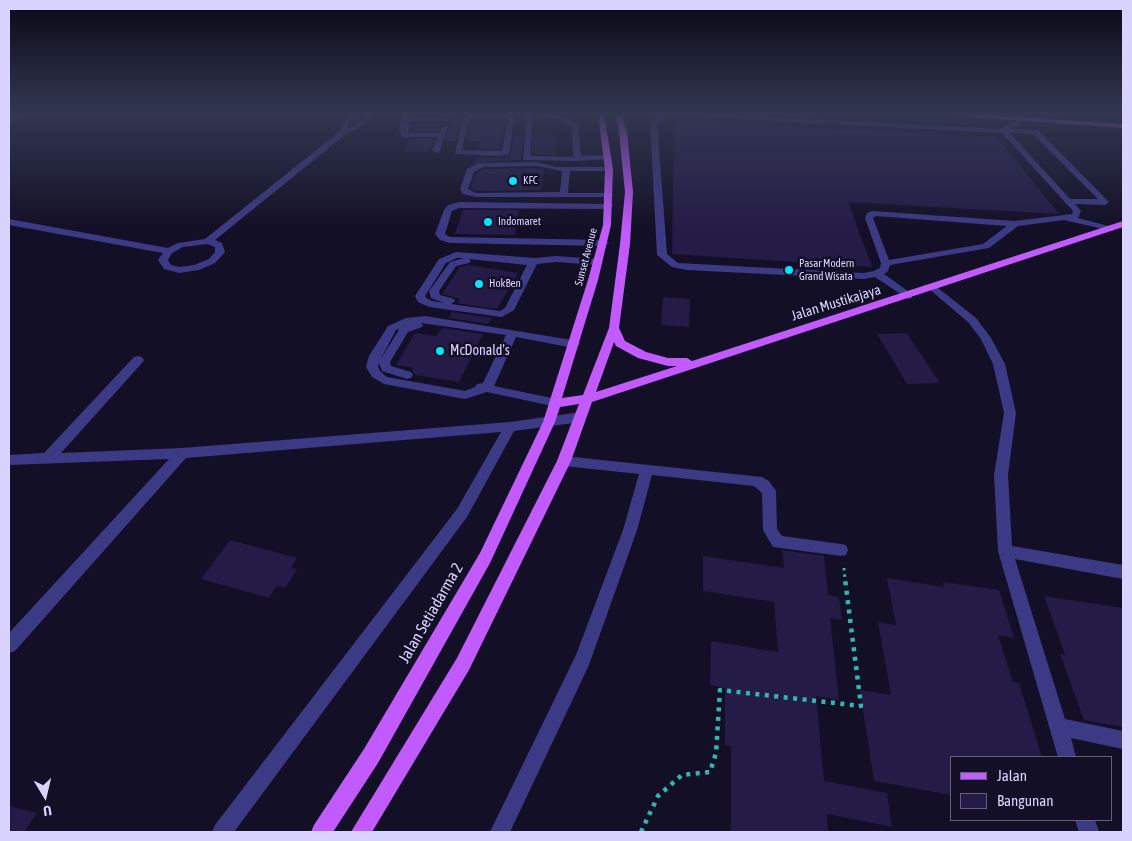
<!DOCTYPE html>
<style>
body{margin:0}
#map{position:relative;width:1132px;height:841px;overflow:hidden;background:#130f26;font-family:"Asap Condensed",sans-serif}
canvas{display:block}
.frame{position:absolute;inset:0;border:10px solid #d9d4ff;pointer-events:none}
.legend{position:absolute;left:950px;top:756px;width:162px;height:65px;box-sizing:border-box;background:#130f26;border:1px solid #625e7d;margin:0;padding:6px 9px;list-style:none;font-size:15px;color:#d9d4ff}
.legend li{display:flex;align-items:center;gap:10px;height:25px}
.legend b{width:25px;border:1px solid #625e7d}
.north{position:absolute;left:20px;top:771px;width:50px;height:50px;-webkit-text-stroke:4px #130f26;paint-order:stroke;rotate:171deg;font-size:14px;font-weight:700;line-height:20px;text-align:center;color:#d9d4ff}
.north::after{content:'';display:block;margin:auto;width:18px;height:22px;background:#d9d4ff;clip-path:polygon(50% 0,100% 100%,50% 72%,0 100%)}
</style>
<div id="map">
<canvas width="1132" height="841"></canvas>
<div class="frame"></div>
<ul class="legend">
<li><b style="height:6px;background:#c25bff"></b>Jalan</li>
<li><b style="height:14px;background:#241b47"></b>Bangunan</li>
</ul>
<div class="north">U</div>
</div>
<script>
const g = document.querySelector('canvas').getContext('2d');
g.lineJoin = 'round';
function paint(path, color) { g.fillStyle = color; g.fill(path, 'evenodd'); }
const poly = rows => new Path2D(rows.map(r => 'M' + r).join(''));
function strokePath(path, color, width, dash) { g.strokeStyle = color; g.lineWidth = width; g.lineCap = dash ? 'butt' : 'round'; g.setLineDash(dash || []); g.stroke(path); }
function label(font, color, halo, rows, align = 'center') {
  g.font = font + ' "Asap Condensed",sans-serif'; g.lineWidth = 5; g.setLineDash([]); g.textBaseline = 'middle'; g.strokeStyle = halo; g.fillStyle = color; for (const [text, x, y, turn = 0] of rows) {
    g.save(); g.translate(x, y); g.rotate((+turn || 0) * Math.PI / 180); g.textAlign = isNaN(turn) ? turn : align; if (halo) g.strokeText(text, 0, 0); g.fillText(text, 0, 0); g.restore();
  }
}
paint(poly([
 [452,120,461,120,456,141,445,141,450,127,448,124,441,124,439,131,413,131,416,123,448,123],
 [470,120,506,120,500,149,478,149,480,141,466,141],
 [674,121,997,137,1059,214,848,202,872,267,672,254],
 [533,135,556,135,555,155,532,154],
 [514,136,523,136,521,160,474,163,476,157,499,158,510,155],
 [410,139,435,139,428,152,404,152],
 [537,168,544,169,541,190,476,191,470,188,476,173,484,169],
 [463,210,519,210,515,235,455,234],
 [469,265,518,273,497,309,457,303,460,299,442,294,460,267],
 [663,297,690,299,689,327,661,325],
 [452,312,492,318,488,324,448,318],
 [442,328,483,334,459,382,415,375,412,370,413,368,396,365,415,333,436,336],
 [907,333,940,383,907,384,877,334],
 [230,540,297,558,291,568,297,569,285,588,277,585,269,598,201,579],
 [782,550,824,556,828,595,839,597,842,620,830,618,839,700,816,696,824,781,887,793,892,827,827,814,828,832,731,832,731,746,725,745,725,688,710,685,711,641,778,652,774,602,703,591,703,556,784,568],
 [887,578,944,587,943,582,999,590,1014,638,998,635,1013,682,1019,683,1042,757,951,757,951,795,874,781,860,690,891,695,878,622,896,625],
 [1044,596,1123,608,1123,727,1084,720,1060,654,1065,655],
 [9,806,37,813,24,832,9,832]
]), '#241b47');
strokePath(poly([
 [844,568,845,580]
]), '#2fb8b0', 3, [2.5, 4]);
strokePath(poly([
 [641,832,658,796,682,775,710,772,716,753,720,690,861,706,845,579]
]), '#2fb8b0', 4.5, [4, 5.5]);
paint(poly([
 [19,114,27,114,9,122,9,118,19,114],
 [352,114,359,114,348,124,348,128,358,124,370,114,377,114,362,126,346,134,215,240,222,243,225,252,215,263,199,270,179,273,164,269,158,260,163,253,9,225,9,219,168,248,178,243,205,239,340,131,343,122,352,114],
 [207,244,215,247,215,252,209,259,194,265,179,267,171,265,168,260,172,253,183,247,207,244],
 [404,114,410,114,410,117,450,118,451,119,448,121,409,121,408,133,440,133,442,126,448,126,439,153,432,151,438,137,402,137,399,130,401,119,404,114],
 [464,114,515,114,509,154,499,156,455,154,464,114],
 [469,118,508,118,502,151,462,150,469,118],
 [527,114,533,114,530,156,573,157,572,126,558,119,539,118,536,114,542,114,561,116,574,121,578,125,581,156,608,155,612,157,608,159,577,161,523,160,527,114],
 [663,114,707,114,1002,129,1007,124,1016,122,1018,118,1022,118,1021,125,1009,129,1038,130,1109,202,1105,205,1075,204,1081,211,1078,218,1116,228,1112,231,1064,220,1018,226,989,248,890,265,888,271,884,274,912,294,912,298,908,299,875,277,864,279,687,270,672,267,657,255,650,121,663,114],
 [676,116,1002,133,1073,211,1072,214,1015,221,872,211,867,213,865,218,881,263,880,268,874,271,864,273,678,263,667,254,657,122,666,117,676,116],
 [1010,133,1033,134,1098,199,1070,199,1010,133],
 [876,216,1007,226,983,244,889,260,873,218,876,216],
 [537,162,556,167,612,167,612,171,570,171,568,193,610,193,614,195,610,197,475,197,463,194,460,189,467,169,478,163,537,162],
 [537,166,562,171,560,192,476,193,468,189,474,172,483,167,537,166],
 [459,202,612,204,613,206,609,209,459,208,452,211,445,234,450,237,604,240,609,243,604,246,450,243,440,240,435,234,444,210,448,205,459,202],
 [456,252,535,258,556,256,598,259,603,262,598,265,556,262,537,264,514,310,502,317,429,307,418,302,415,296,439,259,456,252],
 [457,258,464,258,450,262,429,291,431,298,444,303,432,301,426,298,425,296,446,263,457,258],
 [469,259,527,265,505,308,500,311,451,304,455,301,454,299,440,295,439,291,456,266,469,263,471,261,469,259],
 [933,284,976,318,991,338,1005,364,1016,413,1008,475,1012,546,1123,565,1123,579,1015,559,1065,719,1123,731,1123,749,1071,738,1076,757,1058,757,998,551,994,475,1004,413,993,364,981,339,968,322,929,289,929,285,933,284],
 [425,316,578,341,580,344,574,348,516,337,494,386,561,400,563,403,561,406,557,407,487,392,465,399,384,384,372,377,366,367,369,356,388,326,406,318,425,316],
 [421,323,506,335,483,383,477,384,475,387,465,391,387,377,380,371,378,367,379,363,382,371,407,379,411,378,413,375,411,372,391,366,390,362,408,332,422,327,423,325,421,323],
 [399,329,399,330,380,360,396,330,399,329],
 [138,356,142,357,144,360,142,363,61,453,182,448,510,422,581,412,587,417,581,422,514,431,467,517,234,832,212,832,215,825,457,509,501,432,186,458,15,651,9,653,9,633,169,459,9,465,9,455,44,453,134,357,138,356],
 [564,456,762,477,769,481,776,491,777,529,782,536,841,544,846,545,848,550,846,555,841,556,773,547,763,530,762,493,754,486,652,475,637,530,589,665,510,832,490,832,576,655,623,530,639,474,564,466,559,465,557,461,559,457,564,456],
 [1075,820,1095,820,1099,832,1079,832,1075,820]
]), '#3d3a85');
paint(poly([
 [598,114,604,114,613,169,611,225,598,280,562,398,583,395,609,328,620,244,625,192,619,132,615,114,621,114,627,132,633,192,630,244,619,328,625,341,646,352,668,358,687,358,692,361,1120,222,1123,221,1123,227,592,402,571,461,469,670,372,832,351,832,457,658,557,461,579,404,560,407,555,422,490,563,378,763,333,832,311,832,314,825,364,749,480,553,543,422,588,280,603,225,605,169,598,114],
 [614,342,616,346,638,358,668,366,677,366,596,392,614,342],
 [952,114,977,114,1123,124,1123,128,955,116,952,114]
]), '#c25bff');
const sky = g.createLinearGradient(0, 0, 0, 231);
sky.addColorStop(0, '#0a0815');
sky.addColorStop(0.49, '#333752');
sky.addColorStop(1, '#33375200');
g.fillStyle = sky;
g.fillRect(0, 0, 1132, 231);
for (const [x, y, r, color] of [
 [513,181,5,"#00e5ff"],
 [488,222,5,"#00e5ff"],
 [789,270,5,"#00e5ff"],
 [479,284,5,"#00e5ff"],
 [440,351,5,"#00e5ff"]
]) { const dot = new Path2D(); dot.arc(x, y, r, 0, 2 * Math.PI); g.fillStyle = color; g.fill(dot); strokePath(dot, '#130f26', 2); }
label('11px', '#d9d4ff', '#130f26', [
 ["KFC",523,181],
 ["Indomaret",498,222],
 ["Pasar Modern",799,264],
 ["Grand Wisata",799,277],
 ["HokBen",489,284]
], 'left');
label('11px', '#d9d4ff', '#130f26', [
 ["Sunset Avenue",586,257,-75]
]);
label('14px', '#d9d4ff', '#130f26', [
 ["Jalan Mustikajaya",836,303,-17]
]);
label('14px', '#d9d4ff', '#130f26', [
 ["McDonald's",450,351]
], 'left');
label('16px', '#d9d4ff', '#130f26', [
 ["Jalan Setiadarma 2",431,613,-60]
]);
</script>
